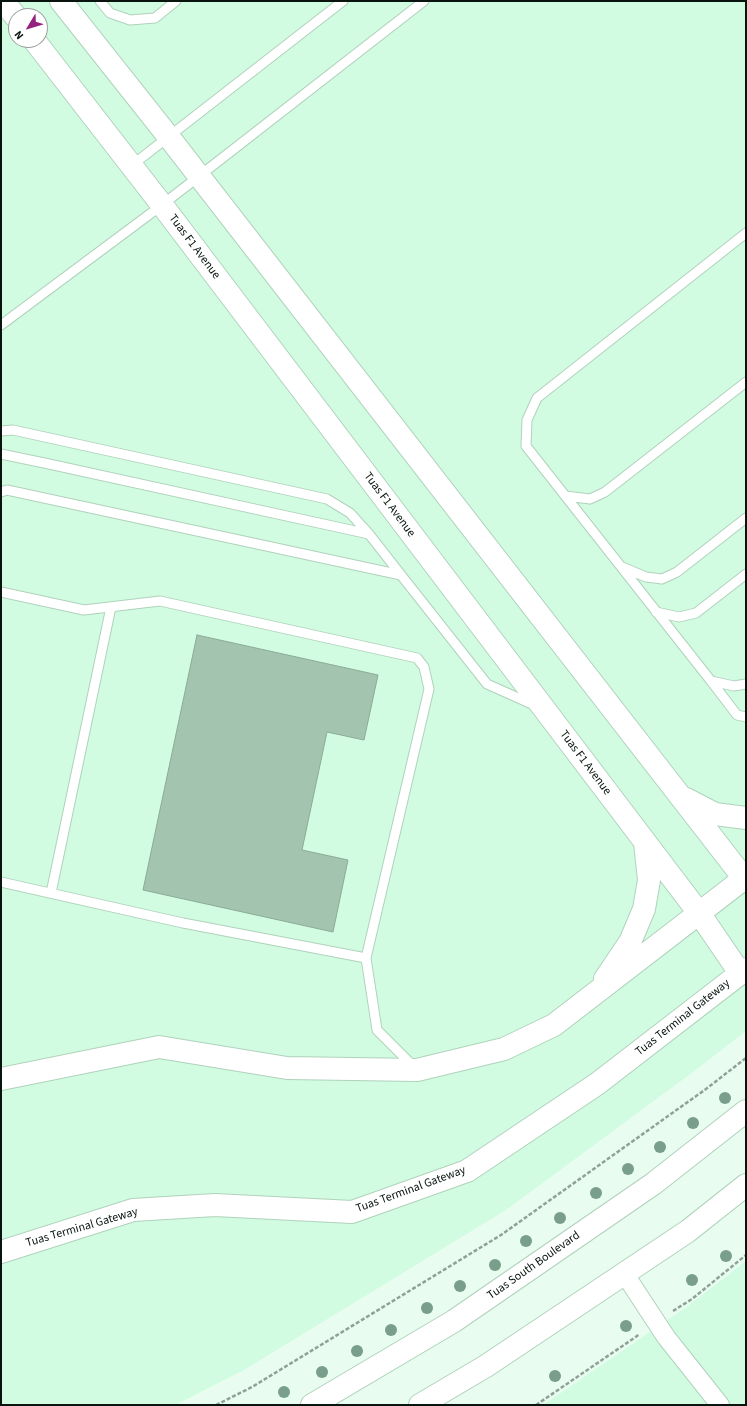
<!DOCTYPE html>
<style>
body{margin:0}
#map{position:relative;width:747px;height:1406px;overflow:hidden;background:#e8fdf0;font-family:"Source Sans 3",sans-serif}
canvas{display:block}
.frame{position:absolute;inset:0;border:2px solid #08140d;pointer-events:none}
.north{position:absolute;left:8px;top:8px;width:40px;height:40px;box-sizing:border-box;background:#fff;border:1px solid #9ca19e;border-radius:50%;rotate:232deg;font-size:11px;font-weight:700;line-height:16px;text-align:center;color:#08140d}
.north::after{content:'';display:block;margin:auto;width:14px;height:18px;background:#96217f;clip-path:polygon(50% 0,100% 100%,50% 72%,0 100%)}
</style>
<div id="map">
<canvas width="747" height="1406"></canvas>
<div class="frame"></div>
<div class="north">N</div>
</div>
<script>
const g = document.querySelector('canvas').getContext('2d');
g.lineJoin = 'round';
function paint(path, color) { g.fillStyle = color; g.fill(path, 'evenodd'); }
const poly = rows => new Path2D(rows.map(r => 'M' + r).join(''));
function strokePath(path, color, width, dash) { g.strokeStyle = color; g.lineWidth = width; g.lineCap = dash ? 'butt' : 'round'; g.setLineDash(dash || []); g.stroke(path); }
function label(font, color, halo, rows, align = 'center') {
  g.font = font + ' "Source Sans 3",sans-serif'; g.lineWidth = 3.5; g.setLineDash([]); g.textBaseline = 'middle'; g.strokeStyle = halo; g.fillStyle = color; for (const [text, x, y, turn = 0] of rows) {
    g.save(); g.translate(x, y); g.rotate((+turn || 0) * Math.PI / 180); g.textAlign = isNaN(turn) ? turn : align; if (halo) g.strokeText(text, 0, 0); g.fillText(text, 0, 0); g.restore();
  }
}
paint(poly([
 [1,1,746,1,746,1031,693,1072,506,1210,244,1370,175,1405,1,1405],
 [16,16,40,16,40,40,16,40],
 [746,1261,746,1405,543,1405,688,1306]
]), '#d1fce1');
const building = poly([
 [197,635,378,675,364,740,327,732,302,850,348,860,333,932,143,890,197,635]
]);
paint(building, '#a3c5b0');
strokePath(building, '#8bac98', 1);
const service = poly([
 [100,1,110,13,130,20,155,18,176,1],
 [131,166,343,1],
 [746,233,537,398,527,420,526,446,711,681,734,686,746,684],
 [1,325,162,205,424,1],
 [1,431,13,430,327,499,350,513,369,534,401,575],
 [1,454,49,464,369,534],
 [1,492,7,490,401,575,487,684,534,705],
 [566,496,590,499,605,492,746,382],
 [622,567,646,577,662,579,677,572,746,518],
 [1,592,84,610,160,601,417,658,424,667,429,689,366,958,377,1030,414,1067],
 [656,612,679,617,696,613,746,574],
 [711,681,737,715,746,717],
 [1,882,183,923,366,958],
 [51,893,111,607]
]);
const minor = poly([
 [624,1273,666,1337,720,1405]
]);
const tertiary = poly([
 [3,1,16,17],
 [61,1,168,136,746,881],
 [34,40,162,205,699,913,740,973],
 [686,799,715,814,746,818],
 [605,979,630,942,644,909,649,880,645,843],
 [1,1079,159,1047,287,1068,417,1070,504,1049,554,1025,746,877],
 [1,1252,133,1210,215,1205,352,1212,467,1171,597,1084,746,969]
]);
const secondary = poly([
 [312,1405,454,1321,653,1184,746,1111],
 [420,1405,486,1366,688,1231,746,1185]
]);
strokePath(service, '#b0d2bc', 11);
strokePath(minor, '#b0d2bc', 20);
strokePath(tertiary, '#b0d2bc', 24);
strokePath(secondary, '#b0d2bc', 24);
strokePath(poly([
 [673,1311,692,1299,746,1255],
 [216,1405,252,1387,501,1235,706,1089,746,1058],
 [536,1405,640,1334]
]), '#90a197', 2.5, [4, 2]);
strokePath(service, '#fff', 9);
strokePath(minor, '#fff', 18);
strokePath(tertiary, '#fff', 22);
strokePath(secondary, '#fff', 22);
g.fillStyle = '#799e8a';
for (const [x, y] of [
 [725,1098],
 [693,1123],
 [660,1147],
 [628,1169],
 [596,1193],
 [560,1218],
 [526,1241],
 [726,1256],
 [495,1265],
 [692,1280],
 [460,1286],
 [427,1308],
 [626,1326],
 [391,1330],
 [357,1351],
 [322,1372],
 [555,1376],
 [284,1392]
]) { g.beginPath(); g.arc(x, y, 6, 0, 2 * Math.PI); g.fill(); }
label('12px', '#08140d', '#fff', [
 ["Tuas F1 Avenue",194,247,53],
 ["Tuas F1 Avenue",389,505,53],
 ["Tuas F1 Avenue",585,763,53],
 ["Tuas Terminal Gateway",683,1018,-38],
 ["Tuas Terminal Gateway",411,1190,-20],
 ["Tuas Terminal Gateway",82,1228,-16],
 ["Tuas South Boulevard",534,1266,-35]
]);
</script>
